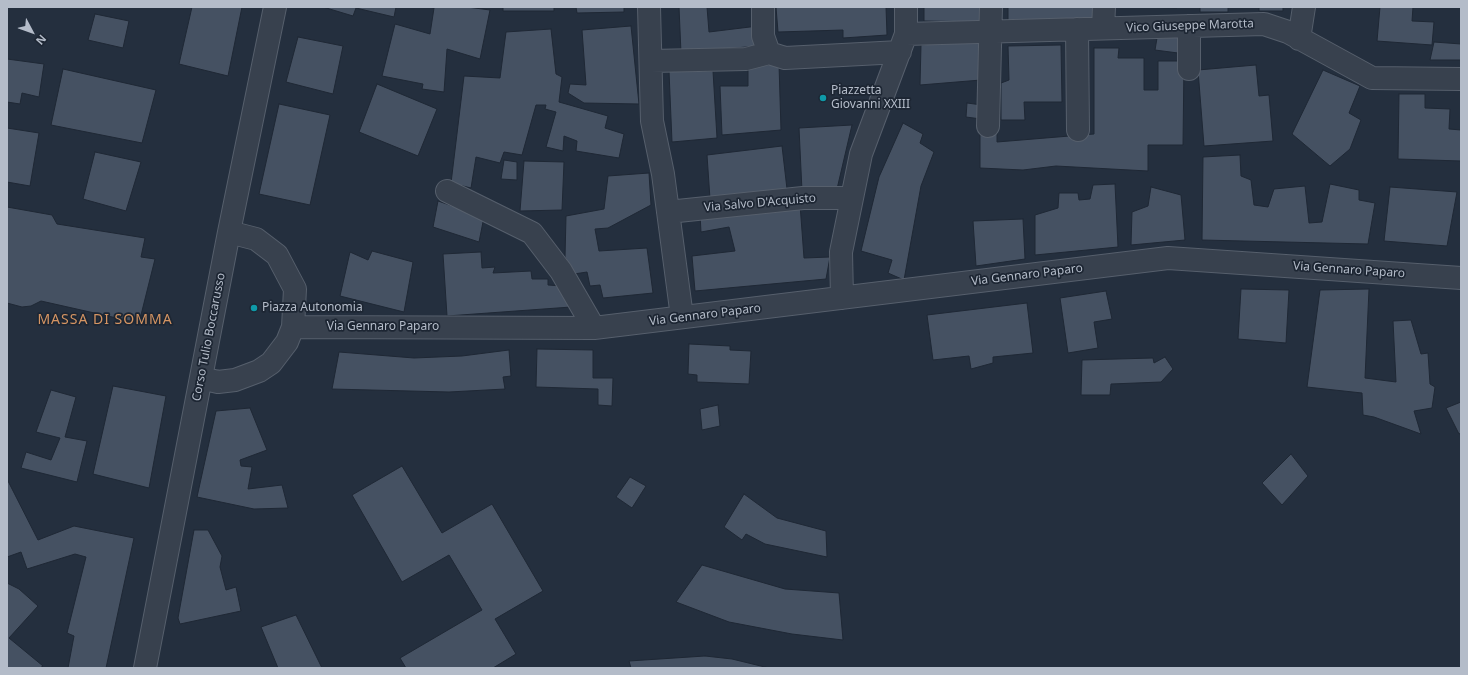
<!DOCTYPE html>
<style>
body{margin:0}
#map{position:relative;width:1468px;height:675px;overflow:hidden;background:#242f3e;font-family:"Noto Sans",sans-serif}
canvas{display:block}
.frame{position:absolute;inset:0;border:8px solid #b4bcc9;pointer-events:none}
.north{position:absolute;left:12px;top:12px;width:40px;height:40px;-webkit-text-stroke:3px #1d2633;paint-order:stroke;rotate:131deg;font-size:11px;font-weight:700;line-height:16px;text-align:center;color:#b4bcc9}
.north::after{content:'';display:block;margin:auto;width:14px;height:18px;background:#b4bcc9;clip-path:polygon(50% 0,100% 100%,50% 72%,0 100%)}
</style>
<div id="map">
<canvas width="1468" height="675"></canvas>
<div class="frame"></div>
<div class="north">N</div>
</div>
<script>
const g = document.querySelector('canvas').getContext('2d');
g.lineJoin = 'round';
function paint(path, color) { g.fillStyle = color; g.fill(path, 'evenodd'); }
const poly = rows => new Path2D(rows.map(r => 'M' + r).join(''));
function strokePath(path, color, width, dash) { g.strokeStyle = color; g.lineWidth = width; g.lineCap = dash ? 'butt' : 'round'; g.setLineDash(dash || []); g.stroke(path); }
function label(font, color, halo, rows, align = 'center') {
  g.font = font + ' "Noto Sans",sans-serif'; g.lineWidth = 3.5; g.setLineDash([]); g.textBaseline = 'middle'; g.strokeStyle = halo; g.fillStyle = color; for (const [text, x, y, turn = 0] of rows) {
    g.save(); g.translate(x, y); g.rotate((+turn || 0) * Math.PI / 180); g.textAlign = isNaN(turn) ? turn : align; if (halo) g.strokeText(text, 0, 0); g.fillText(text, 0, 0); g.restore();
  }
}
const building = poly([
 [192,7,242,7,228,76,179,64,192,7],
 [323,7,396,7,394,17,356,8,353,16,323,7],
 [428,7,467,7,490,10,480,59,447,49,444,92,422,89,423,84,382,76,395,24,430,34,434,8,428,7],
 [503,7,554,7,554,11,503,11,503,7],
 [576,7,624,7,624,12,577,13,576,7],
 [679,7,707,7,709,32,758,26,757,46,681,53,679,7],
 [776,7,886,7,887,35,843,38,843,30,778,32,776,7],
 [924,7,982,7,981,22,924,21,924,7],
 [1008,7,1096,7,1095,23,1008,23,1008,7],
 [1137,7,1177,7,1177,8,1137,7],
 [1200,7,1228,7,1228,12,1200,12,1200,7],
 [1259,7,1283,7,1283,11,1259,11,1259,7],
 [1380,7,1413,7,1412,21,1434,22,1432,45,1377,41,1380,7],
 [95,14,129,21,123,48,88,40,95,14],
 [631,26,639,104,584,103,568,93,570,84,586,85,582,30,631,26],
 [551,29,556,74,562,77,559,102,608,116,605,128,624,134,619,158,576,151,577,141,564,136,563,151,546,147,556,112,545,109,546,105,536,105,522,155,504,152,500,163,476,157,471,188,451,183,464,76,500,78,506,32,551,29],
 [298,37,343,46,333,94,286,82,298,37],
 [1180,37,1178,53,1155,50,1157,38,1180,37],
 [982,40,981,80,920,85,921,45,982,40],
 [1434,42,1461,44,1461,60,1430,60,1434,42],
 [1061,45,1062,102,1024,102,1025,120,1001,120,1001,83,1009,80,1008,46,1061,45],
 [1094,48,1119,48,1118,58,1144,58,1144,90,1158,90,1158,61,1184,61,1183,145,1148,145,1148,171,1056,166,1023,170,980,168,980,133,997,133,997,142,1094,134,1094,48],
 [7,59,44,64,39,97,22,93,20,104,7,102,7,59],
 [779,64,781,130,722,135,720,86,748,86,748,66,779,64],
 [1256,65,1259,96,1269,95,1273,141,1204,146,1198,70,1256,65],
 [63,69,156,90,142,143,51,125,63,69],
 [1323,70,1360,86,1349,113,1361,120,1350,149,1330,166,1292,134,1323,70],
 [669,71,713,71,717,138,672,142,669,71],
 [377,84,437,109,418,156,359,132,377,84],
 [1399,94,1425,94,1425,108,1450,109,1449,129,1461,130,1461,161,1398,159,1399,94],
 [967,103,982,105,981,119,966,117,967,103],
 [279,104,330,115,310,205,259,194,279,104],
 [903,123,923,134,920,143,934,152,921,186,904,280,888,273,892,260,861,251,879,177,903,123],
 [852,125,837,189,802,191,799,128,852,125],
 [7,128,39,133,30,186,7,182,7,128],
 [782,146,787,189,710,199,707,155,782,146],
 [95,152,141,162,126,211,83,199,95,152],
 [1240,155,1241,176,1251,180,1254,205,1268,207,1274,189,1305,186,1309,223,1322,222,1330,184,1359,190,1359,200,1375,203,1368,244,1202,240,1203,157,1240,155],
 [504,160,517,162,517,180,501,179,504,160],
 [524,161,564,162,562,210,520,211,524,161],
 [649,173,651,205,608,228,595,229,599,251,647,248,653,293,603,298,600,285,590,286,587,272,574,274,565,257,566,216,604,209,608,176,649,173],
 [1115,184,1118,247,1035,255,1035,215,1058,208,1059,193,1078,193,1079,200,1090,199,1093,185,1115,184],
 [1151,187,1181,195,1185,240,1131,245,1132,212,1148,206,1151,187],
 [1390,187,1457,192,1447,246,1384,241,1390,187],
 [438,201,484,217,479,242,433,227,438,201],
 [800,204,804,258,830,257,826,279,695,291,692,256,735,251,729,227,701,232,700,214,800,204],
 [7,207,52,215,57,224,145,238,141,257,155,259,139,323,41,301,31,306,22,307,7,303,7,207],
 [1023,219,1025,259,976,266,973,221,1023,219],
 [372,251,413,262,404,312,340,296,350,252,368,260,372,251],
 [481,252,482,268,495,267,493,273,531,271,532,279,548,279,548,285,562,286,571,307,447,316,443,254,481,252],
 [1241,289,1289,290,1286,343,1238,339,1241,289],
 [1369,289,1365,378,1396,382,1393,321,1411,320,1421,354,1428,353,1430,384,1435,387,1432,408,1414,411,1421,434,1374,417,1363,415,1362,393,1307,387,1320,290,1369,289],
 [1106,291,1112,319,1094,322,1098,348,1068,353,1060,298,1106,291],
 [1027,303,1033,353,993,357,993,363,971,369,969,356,933,360,927,315,1027,303],
 [689,344,730,346,730,350,751,351,749,384,697,382,697,375,688,374,689,344],
 [537,349,593,350,593,378,613,378,612,406,598,405,598,389,536,387,537,349],
 [509,350,511,376,503,377,505,389,449,392,332,389,339,352,414,358,462,356,509,350],
 [1165,357,1173,369,1161,382,1111,384,1110,395,1081,395,1082,360,1153,358,1154,363,1165,357],
 [113,386,166,396,149,488,93,474,113,386],
 [51,390,76,397,65,437,87,441,77,482,21,468,26,452,51,460,60,438,36,432,51,390],
 [1461,402,1461,433,1459,434,1446,408,1461,402],
 [718,405,720,426,702,430,700,409,718,405],
 [250,408,267,450,240,460,241,466,252,467,248,489,282,485,288,508,254,509,197,497,216,411,250,408],
 [1291,454,1308,476,1282,505,1262,483,1291,454],
 [402,466,442,533,492,504,543,591,495,619,516,654,493,668,406,668,400,658,482,610,449,555,402,582,352,495,402,466],
 [630,477,646,486,632,508,616,497,630,477],
 [7,479,38,540,74,526,134,538,106,668,68,668,74,636,67,633,86,557,75,554,27,569,21,552,7,557,7,479],
 [744,494,777,518,826,531,827,557,765,544,746,534,742,540,724,527,744,494],
 [194,530,208,530,222,556,220,567,226,590,236,587,241,611,180,624,178,618,194,530],
 [702,565,785,589,839,593,843,640,792,634,729,622,676,602,702,565],
 [7,583,19,589,38,606,9,638,43,666,40,668,7,668,7,583],
 [296,615,322,668,278,668,261,627,296,615],
 [705,656,732,659,769,668,631,668,629,661,705,656]
]);
paint(building, '#455162');
strokePath(building, '#1f2835', 1);
const minor = poly([
 [649,7,652,121,663,174,682,317],
 [763,7,763,36,769,53,785,58,900,52],
 [1103,28,1104,7],
 [1077,29,1078,130],
 [906,34,1264,24,1288,32,1372,78,1461,79],
 [1299,39,1304,7],
 [651,61,746,59,769,53],
 [1189,69,1189,26],
 [988,126,991,7],
 [447,191,532,233,561,271,594,328],
 [668,212,803,198,852,198],
 [842,298,841,252,861,154,906,34,906,7],
 [293,327,594,328,1168,258,1461,278],
 [201,378,218,382,235,380,259,371,271,363,287,342,293,327,295,289,277,255,256,239,229,232],
 [145,668,229,232,275,7]
]);
strokePath(minor, '#565f6c', 24);
strokePath(minor, '#38414e', 22);
for (const [x, y, r, color] of [
 [823,98,4,"#0f9aa8"],
 [254,308,4,"#0f9aa8"]
]) { const dot = new Path2D(); dot.arc(x, y, r, 0, 2 * Math.PI); g.fillStyle = color; g.fill(dot); strokePath(dot, '#1d2633', 1.5); }
label('12px', '#b4bcc9', '#1d2633', [
 ["Vico Giuseppe Marotta",1190,26,-2],
 ["Via Salvo D'Acquisto",760,203,-5],
 ["Via Gennaro Paparo",1349,270,4],
 ["Via Gennaro Paparo",1027,275,-7],
 ["Via Gennaro Paparo",705,315,-7],
 ["Via Gennaro Paparo",383,327],
 ["Corso Tulio Boccarusso",209,337,-79]
]);
label('12px', '#b4bcc9', '#1d2633', [
 ["Piazzetta",831,91],
 ["Giovanni XXIII",831,105],
 ["Piazza Autonomia",262,308]
], 'left');
g.letterSpacing = '1px';
label('14px', '#d59563', '#1d2633', [
 ["MASSA DI SOMMA",105,320]
]);
g.letterSpacing = '0px';
</script>
